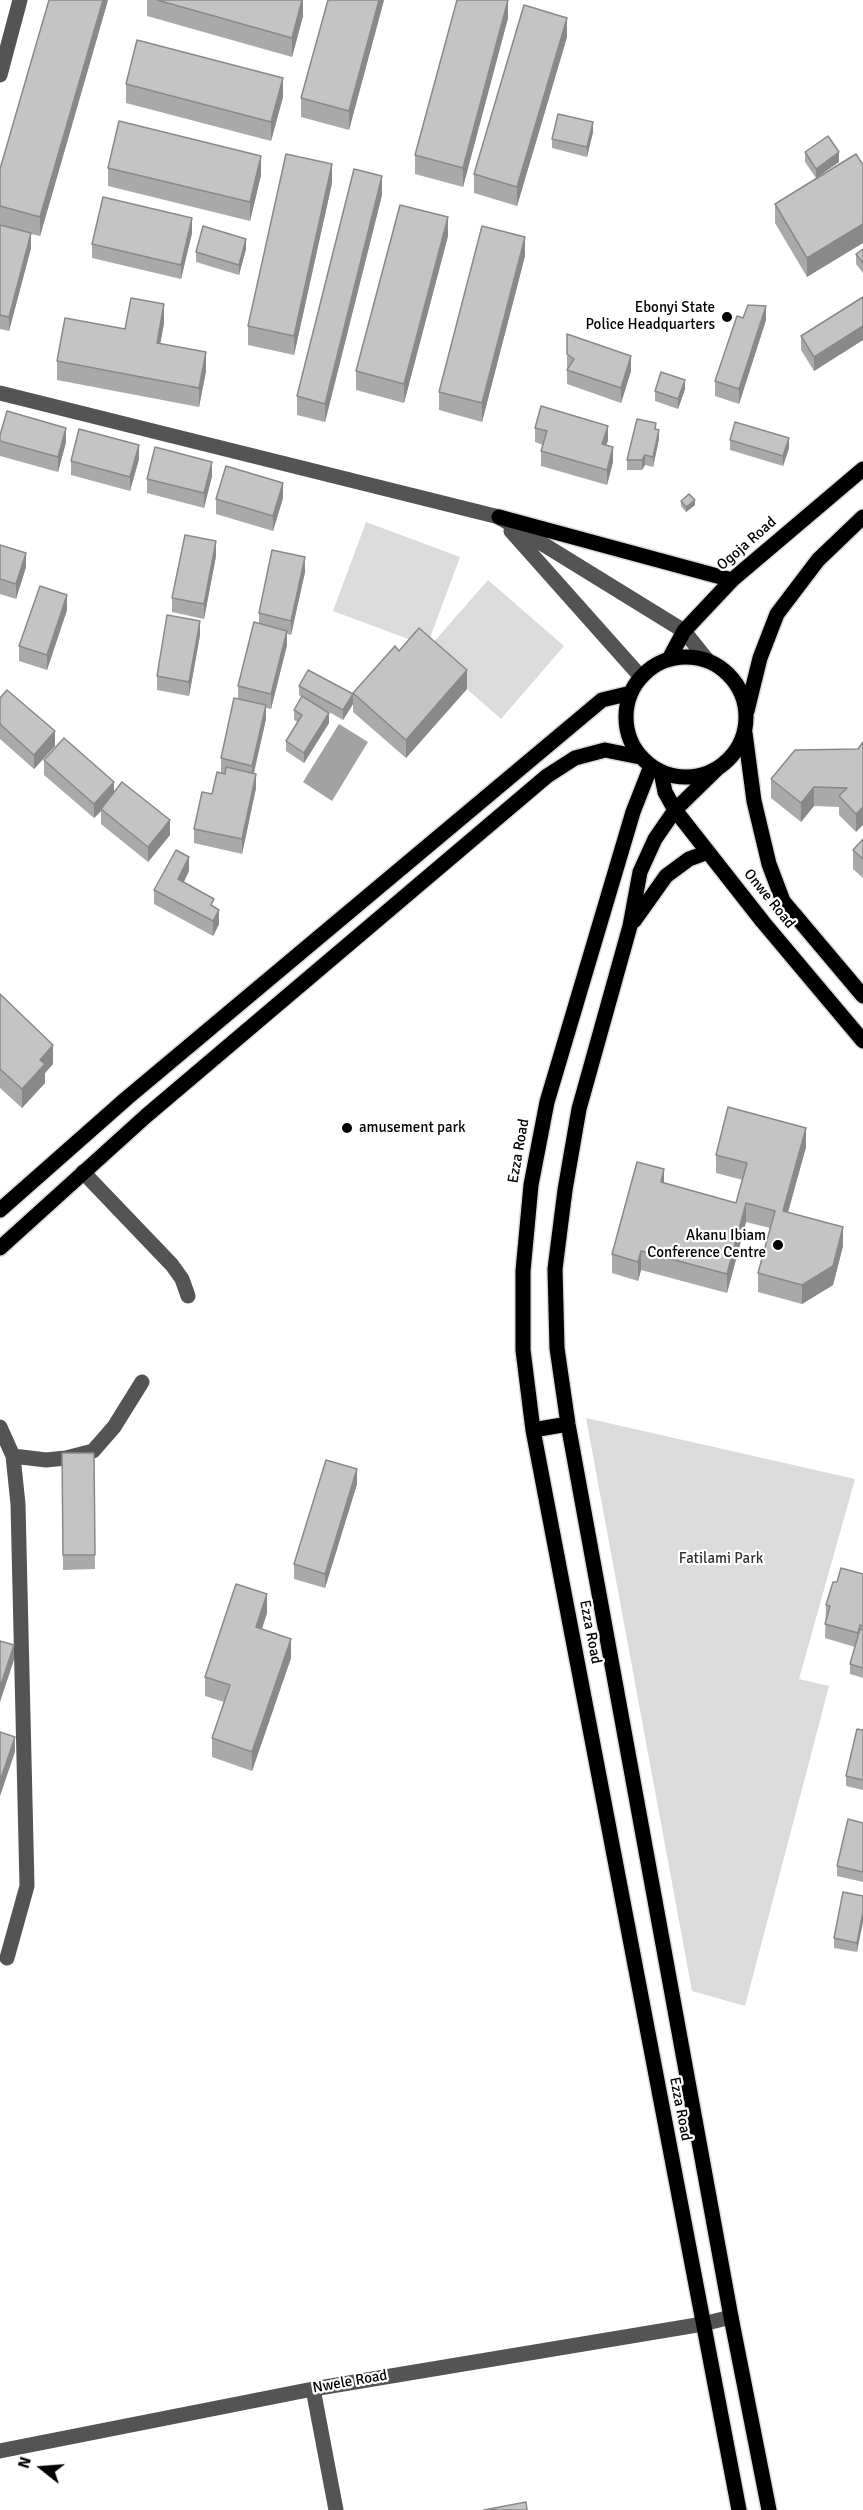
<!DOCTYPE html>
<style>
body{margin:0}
#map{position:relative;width:863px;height:2510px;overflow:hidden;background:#fff;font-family:Signika,sans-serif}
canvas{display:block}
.north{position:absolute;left:12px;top:2438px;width:60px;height:60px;-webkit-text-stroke:4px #fff;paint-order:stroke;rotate:287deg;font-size:16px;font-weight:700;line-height:24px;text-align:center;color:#000}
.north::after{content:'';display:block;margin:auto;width:21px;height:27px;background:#000;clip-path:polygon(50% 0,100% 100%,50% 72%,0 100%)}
</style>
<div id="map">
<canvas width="863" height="2510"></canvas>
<div class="north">N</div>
</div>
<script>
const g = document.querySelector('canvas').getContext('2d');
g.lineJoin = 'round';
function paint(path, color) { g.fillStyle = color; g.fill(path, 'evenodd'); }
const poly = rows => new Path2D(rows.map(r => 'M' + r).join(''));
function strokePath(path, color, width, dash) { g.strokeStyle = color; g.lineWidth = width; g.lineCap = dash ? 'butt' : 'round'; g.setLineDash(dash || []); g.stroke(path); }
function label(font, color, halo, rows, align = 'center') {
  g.font = font + ' Signika,sans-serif'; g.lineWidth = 4.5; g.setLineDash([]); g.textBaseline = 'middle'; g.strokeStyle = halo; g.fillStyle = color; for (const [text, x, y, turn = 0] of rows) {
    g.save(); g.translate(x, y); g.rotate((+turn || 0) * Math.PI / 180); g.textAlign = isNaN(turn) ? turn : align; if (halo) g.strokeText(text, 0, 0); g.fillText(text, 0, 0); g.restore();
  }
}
paint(poly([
 [366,522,460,557,427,646,333,611],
 [488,580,564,646,501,719,425,652],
 [586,1418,855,1479,799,1679,829,1686,745,2006,692,1991]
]), '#dbdbdb');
paint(poly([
 [339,724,368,742,332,801,303,782]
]), '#a2a2a2');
const major = poly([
 [499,517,732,580],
 '626 717a60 60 0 1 1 120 0a60 60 0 1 1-120 0Z',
 [669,659,684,631,732,580,863,469],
 [747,711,760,658,777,614,818,560,863,517],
 [745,733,754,801,769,864,783,901,863,996],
 [651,766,633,812,547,1102,531,1185,523,1271,523,1350,533,1430,739,2510],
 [718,768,675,810,655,839,640,872,630,926,579,1109,565,1190,555,1269,557,1348,568,1424,731,2317,769,2510],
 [661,772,665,792,675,810,763,922,863,1041],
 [634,921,666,876,689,859,708,852],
 [0,1210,127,1098,602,700,631,693],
 [0,1248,146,1116,547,776,575,758,605,750,640,757],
 [533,1430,568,1424]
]);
strokePath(major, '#dbdbdb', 18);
strokePath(poly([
 [0,75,20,0],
 [0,393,499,517,684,631,708,661],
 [511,531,641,677],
 [83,1172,172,1265,182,1279,188,1296],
 [0,1427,13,1456,18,1504,27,1886,7,1958],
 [13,1456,46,1460,66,1458,93,1451,114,1427,142,1382],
 [313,2389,336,2510],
 [0,2451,313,2389,703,2324,731,2317]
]), '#545454', 15);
strokePath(major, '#000', 15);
paint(poly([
 [49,0,108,0,40,236,31,234,31,248,9,331,0,329,0,169],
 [147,0,303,0,303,16,292,57,147,16],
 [384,0,349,130,301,117,301,98],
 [508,18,463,187,415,174,415,155],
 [567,37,517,206,474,193,474,174],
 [126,84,283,97,271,141,126,103],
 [593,132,587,157,552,148,552,139],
 [805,152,839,162,816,178,805,162],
 [856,154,807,277,775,223,775,204],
 [108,168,261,175,250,221,108,186],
 [332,183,294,355,248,345,248,326],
 [382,195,325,422,297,415,297,396],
 [192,233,181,279,92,258,92,244],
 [448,236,404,403,356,390,356,371],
 [246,249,239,275,196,262,196,252],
 [863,249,863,273,856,264,856,254],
 [525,256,482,422,439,410,439,392],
 [863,297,863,340,814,371,801,350,801,336],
 [743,318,766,320,739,404,715,396,715,381],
 [164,323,160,344,206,371,199,407,57,380,57,361,125,329],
 [567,334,631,371,621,403,567,384],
 [685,389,678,409,655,401,655,391],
 [535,428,608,440,606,445,613,462,607,485,541,466,541,451,543,445,535,442],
 [656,429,659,439,653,467,645,465,642,470,627,470,627,460],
 [730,440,789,448,783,466,730,450],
 [0,441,66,442,58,472,0,456],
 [139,459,130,491,71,475,71,461],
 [212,476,204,508,147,493,147,479],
 [283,498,273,531,216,514,216,499],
 [681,501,695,505,686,512,681,506],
 [0,545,26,567,16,599,0,594],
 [216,556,204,619,172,612,172,598],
 [305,572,291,635,287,634,287,645,271,709,266,708,266,719,254,773,256,788,242,854,194,843,194,829,212,794,225,774,221,773,221,758,238,699,238,686,259,623,259,613],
 [67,610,47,670,19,661,19,646],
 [200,635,189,696,157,690,157,676],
 [399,651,467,689,406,758,353,712,353,693],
 [299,686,353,704,343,720,315,704,329,723,304,763,286,751,286,741,298,722,294,720,294,710,302,697,299,695],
 [0,698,55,746,34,769,0,739],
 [858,749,856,832,839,815,839,807,814,806,801,822,771,798,771,779],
 [44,760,114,792,170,835,148,862,101,824,101,811,94,818,44,775],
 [863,839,863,878,853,869,853,850],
 [189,871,184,882,214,907,219,924,213,936,154,904,154,890],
 [0,994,53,1064,45,1073,45,1083,22,1108,0,1088],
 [806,1147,788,1212,843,1246,833,1285,802,1304,758,1292,758,1273,770,1228,746,1222,727,1293,641,1270,638,1281,612,1273,612,1254,664,1183,736,1203,743,1180,716,1173,716,1155],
 [62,1453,94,1453,95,1569,63,1570],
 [357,1484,325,1588,294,1579,294,1564],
 [863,1574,863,1678,850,1674,850,1664,855,1647,825,1638,826,1605,837,1582],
 [267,1613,262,1629,291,1658,252,1771,212,1757,212,1738,224,1702,205,1696,205,1677],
 [863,1730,863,1790,846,1786,846,1776],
 [863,1823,863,1882,837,1876,837,1866],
 [863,1896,857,1952,834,1948,834,1938]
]), '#a9a9a9');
paint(poly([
 [103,0,108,0,40,236,40,217],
 [302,0,303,0,303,16,292,57,292,38],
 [379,0,384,0,349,130,349,111],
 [508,0,508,18,463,187,463,168],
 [567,18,567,37,517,206,517,187],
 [283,78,283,97,271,141,271,122],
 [593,122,593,132,587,157,587,147],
 [839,152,839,162,816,178,816,169],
 [261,156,261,175,250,221,250,202],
 [332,164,332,183,294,355,294,336],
 [382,176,382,195,325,422,325,404],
 [448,217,448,236,404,403,404,384],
 [192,218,192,233,181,279,181,265],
 [863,224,863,243,807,277,807,258],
 [31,233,31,248,9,331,9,317],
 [525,237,525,256,482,422,482,403],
 [246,239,246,249,239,275,239,265],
 [164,304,164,323,157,362,157,343],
 [766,306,766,320,739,404,739,389],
 [863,326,863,340,814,371,814,357],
 [206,352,206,371,199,407,199,388],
 [631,356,631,371,621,403,621,388],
 [685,380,685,389,678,409,678,399],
 [608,426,608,440,602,459,602,444],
 [66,428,66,442,58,472,58,457],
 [659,430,659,439,653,467,653,457],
 [789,438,789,448,783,466,783,456],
 [139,445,139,459,130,491,130,477],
 [613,447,613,462,607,485,607,470],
 [645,455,645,465,642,470,642,460],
 [212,462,212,476,204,508,204,493],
 [283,483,283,498,273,531,273,516],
 [695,500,695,505,686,512,686,507],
 [216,541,216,556,204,619,204,604],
 [26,553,26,567,16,599,16,584],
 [305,557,305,572,291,635,291,621],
 [67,595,67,610,47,670,47,655],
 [200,621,200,635,189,696,189,682],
 [287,631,287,645,271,709,271,694],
 [467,670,467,689,406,758,406,740],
 [353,694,353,704,343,720,343,710],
 [266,705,266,719,252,780,252,766],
 [329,713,329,723,304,763,304,753],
 [55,731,55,746,34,769,34,755],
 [256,774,256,788,242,854,242,839],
 [114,782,114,796,101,809,101,811,94,818,94,804],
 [814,787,814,806,801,822,801,803],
 [863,807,863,825,856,832,856,814],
 [170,820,170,835,148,862,148,847],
 [189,857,189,871,178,893,178,879],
 [219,910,219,924,213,936,213,921],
 [53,1045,53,1064,45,1073,45,1083,22,1108,22,1089,40,1060],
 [806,1128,806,1147,783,1230,783,1211],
 [664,1169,664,1188,661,1182],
 [746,1203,746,1222,727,1293,727,1274],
 [843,1227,843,1246,833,1285,802,1304,802,1285],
 [641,1251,641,1270,638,1281,638,1262],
 [357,1469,357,1484,325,1588,325,1574],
 [267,1594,267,1613,256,1646,256,1627],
 [291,1639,291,1658,252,1771,252,1752],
 [14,1645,14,1660,0,1702,0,1687],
 [15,1737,15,1752,0,1796,0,1781],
 [863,1912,863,1922,857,1952,857,1943]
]), '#898989');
const building = poly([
 [49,0,103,0,40,217,0,206,0,169,49,0],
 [157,0,302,0,292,38,157,0],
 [328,0,379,0,349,111,301,98,328,0],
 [457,0,508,0,463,168,415,155,457,0],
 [524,5,567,18,517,187,474,174,524,5],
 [137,40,283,78,271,122,126,84,137,40],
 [558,114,593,122,587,147,552,139,558,114],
 [119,121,261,156,250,202,108,168,119,121],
 [828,136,839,152,816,169,805,152,828,136],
 [286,154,332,164,294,336,248,326,286,154],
 [856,154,863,165,863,224,807,258,775,204,856,154],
 [354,169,382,176,325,404,297,396,354,169],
 [103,197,192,218,181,265,92,244,103,197],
 [400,205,448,217,404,384,356,371,400,205],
 [0,225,31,233,9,317,0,315,0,225],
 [203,226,246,239,239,265,196,252,203,226],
 [482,226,525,237,482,403,439,392,482,226],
 [863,249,863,263,856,254,863,249],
 [863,297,863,326,814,357,801,336,863,297],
 [131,298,164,304,157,343,206,352,199,388,57,361,65,318,125,329,131,298],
 [748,305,766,306,739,389,715,381,737,316,743,318,748,305],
 [567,334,631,356,621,388,567,370,574,359,567,354,567,334],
 [661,372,685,380,678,399,655,391,661,372],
 [541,406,608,426,602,444,613,447,607,470,541,451,547,431,535,428,541,406],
 [7,411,66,428,58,457,0,441,0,435,7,411],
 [637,419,656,423,655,429,659,430,653,457,645,455,642,460,627,460,637,419],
 [735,422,789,438,783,456,730,440,735,422],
 [79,429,139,445,130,477,71,461,79,429],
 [155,447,212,462,204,493,147,479,155,447],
 [226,466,283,483,273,516,216,499,226,466],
 [689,494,695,500,686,507,681,501,689,494],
 [185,535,216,541,204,604,172,598,185,535],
 [0,545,26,553,16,584,0,579,0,545],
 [272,550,305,557,291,621,259,613,272,550],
 [40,586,67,595,47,655,19,646,40,586],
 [167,615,200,621,189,682,157,676,167,615],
 [254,622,287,631,271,694,238,686,254,622],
 [419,628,467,670,406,740,353,693,395,646,399,651,419,628],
 [308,670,353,694,343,710,299,686,308,670],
 [7,690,55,731,34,755,0,724,0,698,7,690],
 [302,696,329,713,304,753,286,741,302,715,294,710,302,696],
 [234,698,266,705,252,766,221,758,234,698],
 [64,738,114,782,94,804,44,760,64,738],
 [863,742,863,807,856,814,839,796,847,788,814,787,801,803,771,779,795,750,858,749,863,742],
 [226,767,256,774,242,839,194,829,202,792,212,794,217,772,225,774,226,767],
 [122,782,170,820,148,847,101,809,122,782],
 [863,839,863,859,853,850,863,839],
 [176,850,189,857,178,879,214,899,211,905,219,910,213,921,154,890,176,850],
 [0,994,53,1045,40,1060,45,1064,22,1089,0,1069,0,994],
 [728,1107,806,1128,783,1211,843,1227,833,1266,802,1285,758,1273,775,1211,746,1203,727,1274,641,1251,638,1262,612,1254,637,1162,664,1169,661,1182,736,1203,747,1163,716,1155,728,1107],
 [62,1453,94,1453,95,1555,63,1555,62,1453],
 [326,1460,357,1469,325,1574,294,1564,326,1460],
 [841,1568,863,1574,863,1626,860,1625,858,1633,825,1624,830,1606,826,1605,833,1582,837,1582,841,1568],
 [236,1584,267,1594,256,1627,291,1639,252,1752,212,1738,230,1685,205,1677,236,1584],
 [860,1629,863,1630,863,1668,850,1664,860,1629],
 [0,1641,14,1645,0,1687,0,1641],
 [857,1729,863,1730,863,1780,846,1776,857,1729],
 [0,1732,15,1737,0,1781,0,1732],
 [848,1819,863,1823,863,1872,837,1866,848,1819],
 [843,1892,863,1896,863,1912,857,1943,834,1938,843,1892],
 [526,2502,527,2510,484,2510,526,2502]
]);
paint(building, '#c4c4c4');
strokePath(building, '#898989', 1.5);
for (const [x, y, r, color] of [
 [727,317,6,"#000"],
 [347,1128,6,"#000"],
 [778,1245,6,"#000"]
]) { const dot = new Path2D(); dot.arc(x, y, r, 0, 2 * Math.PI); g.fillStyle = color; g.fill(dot); strokePath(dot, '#fff', 2); }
label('15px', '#000', '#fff', [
 ["Ebonyi State",715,308],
 ["Police Headquarters",715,325],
 ["amusement park",359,1128,"left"],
 ["Akanu Ibiam",766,1236],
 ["Conference Centre",766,1253]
], 'right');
label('15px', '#000', '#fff', [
 ["Ogoja Road",747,544,-41],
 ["Onwe Road",769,899,51],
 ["Ezza Road",519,1151,-80],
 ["Ezza Road",590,1632,79],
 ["Ezza Road",680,2109,79],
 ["Nwele Road",350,2382,-10]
]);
label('15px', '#323232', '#fff', [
 ["Fatilami Park",721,1559]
]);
</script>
